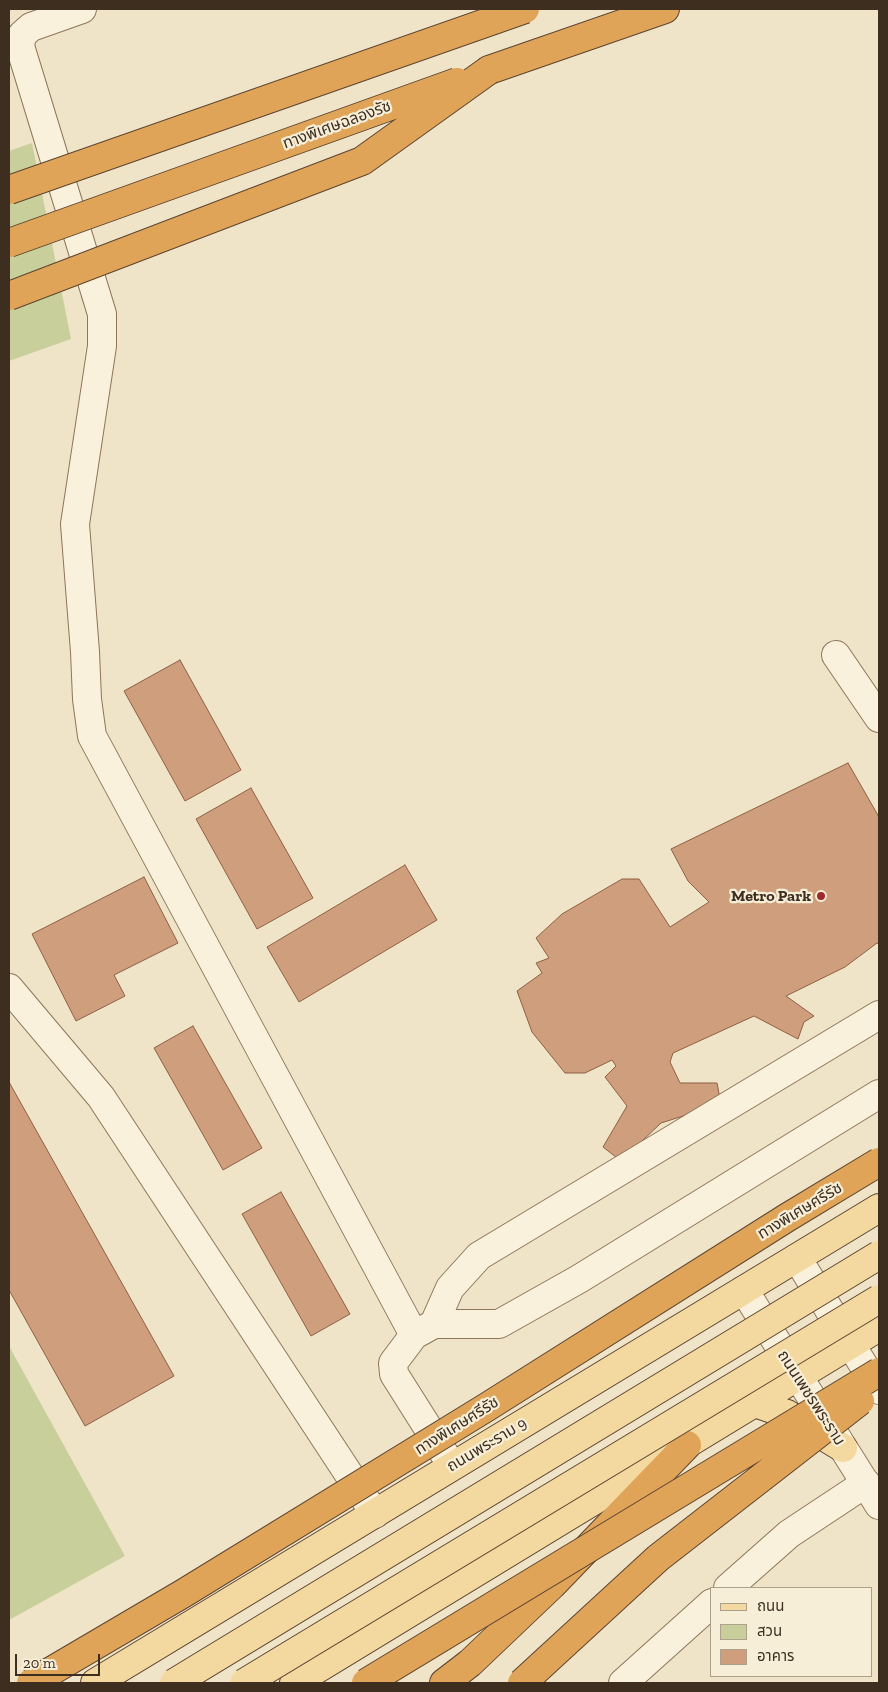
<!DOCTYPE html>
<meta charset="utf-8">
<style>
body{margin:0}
#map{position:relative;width:888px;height:1692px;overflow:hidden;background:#f0e4c8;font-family:"Zilla Slab","Noto Sans Thai",serif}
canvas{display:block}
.frame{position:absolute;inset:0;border:10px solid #3d2e20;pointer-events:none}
.legend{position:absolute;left:710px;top:1587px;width:162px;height:90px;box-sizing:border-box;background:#f7eed8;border:1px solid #ada18e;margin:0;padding:6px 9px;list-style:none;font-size:15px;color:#3d2e20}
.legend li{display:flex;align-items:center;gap:10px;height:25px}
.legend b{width:25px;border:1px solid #ada18e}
.scale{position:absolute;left:15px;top:1654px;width:85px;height:22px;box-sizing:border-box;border:2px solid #3d2e20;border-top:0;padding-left:6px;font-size:15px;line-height:18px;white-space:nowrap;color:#3d2e20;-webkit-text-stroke:4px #f7eed8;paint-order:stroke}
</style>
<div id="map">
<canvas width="888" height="1692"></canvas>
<div class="frame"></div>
<ul class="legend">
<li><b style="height:6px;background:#f3d9a0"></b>ถนน</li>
<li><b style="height:14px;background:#c9cf9b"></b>สวน</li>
<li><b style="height:14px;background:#cf9f7d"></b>อาคาร</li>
</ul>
<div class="scale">20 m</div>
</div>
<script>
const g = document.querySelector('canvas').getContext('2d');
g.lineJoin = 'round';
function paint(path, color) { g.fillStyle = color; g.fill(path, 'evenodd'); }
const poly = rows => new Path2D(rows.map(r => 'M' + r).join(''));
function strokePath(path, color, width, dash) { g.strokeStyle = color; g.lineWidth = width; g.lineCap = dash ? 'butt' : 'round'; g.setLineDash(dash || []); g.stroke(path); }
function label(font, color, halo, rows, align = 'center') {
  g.font = font + ' "Zilla Slab","Noto Sans Thai",serif'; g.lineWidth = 4.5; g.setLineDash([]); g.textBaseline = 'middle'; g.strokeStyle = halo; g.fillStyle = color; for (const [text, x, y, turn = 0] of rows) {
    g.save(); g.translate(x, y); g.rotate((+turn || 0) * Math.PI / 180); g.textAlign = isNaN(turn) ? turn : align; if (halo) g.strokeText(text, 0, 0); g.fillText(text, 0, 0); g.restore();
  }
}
paint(poly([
 [32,143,71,339,9,361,9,151],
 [9,1346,125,1556,9,1620]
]), '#c9cf9b');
const building = poly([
 [180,660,241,770,185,801,124,691,180,660],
 [848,763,879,817,879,944,877,943,845,967,786,996,814,1016,804,1022,798,1039,754,1016,673,1053,670,1062,680,1083,717,1083,721,1104,661,1123,621,1161,603,1147,627,1106,605,1077,616,1066,612,1060,585,1073,565,1073,532,1032,517,991,542,973,536,963,549,958,536,938,562,914,622,879,639,879,670,927,709,902,688,881,671,849,848,763],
 [251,788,313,898,257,929,196,819,251,788],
 [405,865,437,920,299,1002,267,947,405,865],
 [144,877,178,943,114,975,125,996,76,1021,32,934,144,877],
 [193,1026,262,1148,223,1170,154,1048,193,1026],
 [9,1082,174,1376,85,1426,9,1290,9,1082],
 [281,1192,350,1314,311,1336,242,1214,281,1192]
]);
paint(building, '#cf9f7d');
strokePath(building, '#8d5f41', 1);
const minor = poly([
 [82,9,31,27,22,35,20,46,102,314,102,346,75,524,85,652,87,699,92,736,414,1335],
 [836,655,879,718],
 [9,988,101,1097,375,1514],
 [797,1258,879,1390],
 [744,1290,879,1505],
 [434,1324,450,1288,479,1256,879,1015],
 [452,1466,394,1374,393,1363,414,1335,434,1324,499,1324,579,1279,879,1094],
 [728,1588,789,1534,866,1483],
 [623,1683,712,1603]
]);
const major = poly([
 [755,1403,787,1414,843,1448],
 [95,1683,879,1208],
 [294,1683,879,1327]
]);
const highway = poly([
 [489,70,665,9],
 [444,1683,470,1663,552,1585,687,1445]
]);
strokePath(minor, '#8d765c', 30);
strokePath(major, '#5b4430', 30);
strokePath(highway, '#5b4430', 30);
strokePath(minor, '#faf1dc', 28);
strokePath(major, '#f3d9a0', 28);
strokePath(highway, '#e0a458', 28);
const majorBridge = poly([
 [174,1683,879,1255],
 [244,1683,879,1299]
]);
const highwayBridge = poly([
 [9,190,525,9],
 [9,243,457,82],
 [9,296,362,161,489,70],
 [31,1683,184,1593,487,1407,788,1217,879,1162],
 [366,1683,879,1372],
 [522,1683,658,1558,860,1401]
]);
strokePath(majorBridge, '#5b4430', 30, []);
strokePath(highwayBridge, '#5b4430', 30, []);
strokePath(majorBridge, '#f3d9a0', 28);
strokePath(highwayBridge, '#e0a458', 28);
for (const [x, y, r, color] of [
 [821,896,5,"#9e2a2b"]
]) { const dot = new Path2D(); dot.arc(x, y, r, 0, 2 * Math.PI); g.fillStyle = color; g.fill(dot); strokePath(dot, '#f7eed8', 2); }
label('16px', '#3d2e20', '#f7eed8', [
 ["ทางพิเศษฉลองรัช",337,125,-20],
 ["ทางพิเศษศรีรัช",800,1211,-31],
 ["ถนนเพชรพระราม",811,1398,57],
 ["ทางพิเศษศรีรัช",457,1426,-32],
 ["ถนนพระราม 9",487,1445,-31]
]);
label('bold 16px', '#3d2e20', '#f7eed8', [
 ["Metro Park",811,896]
], 'right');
</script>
